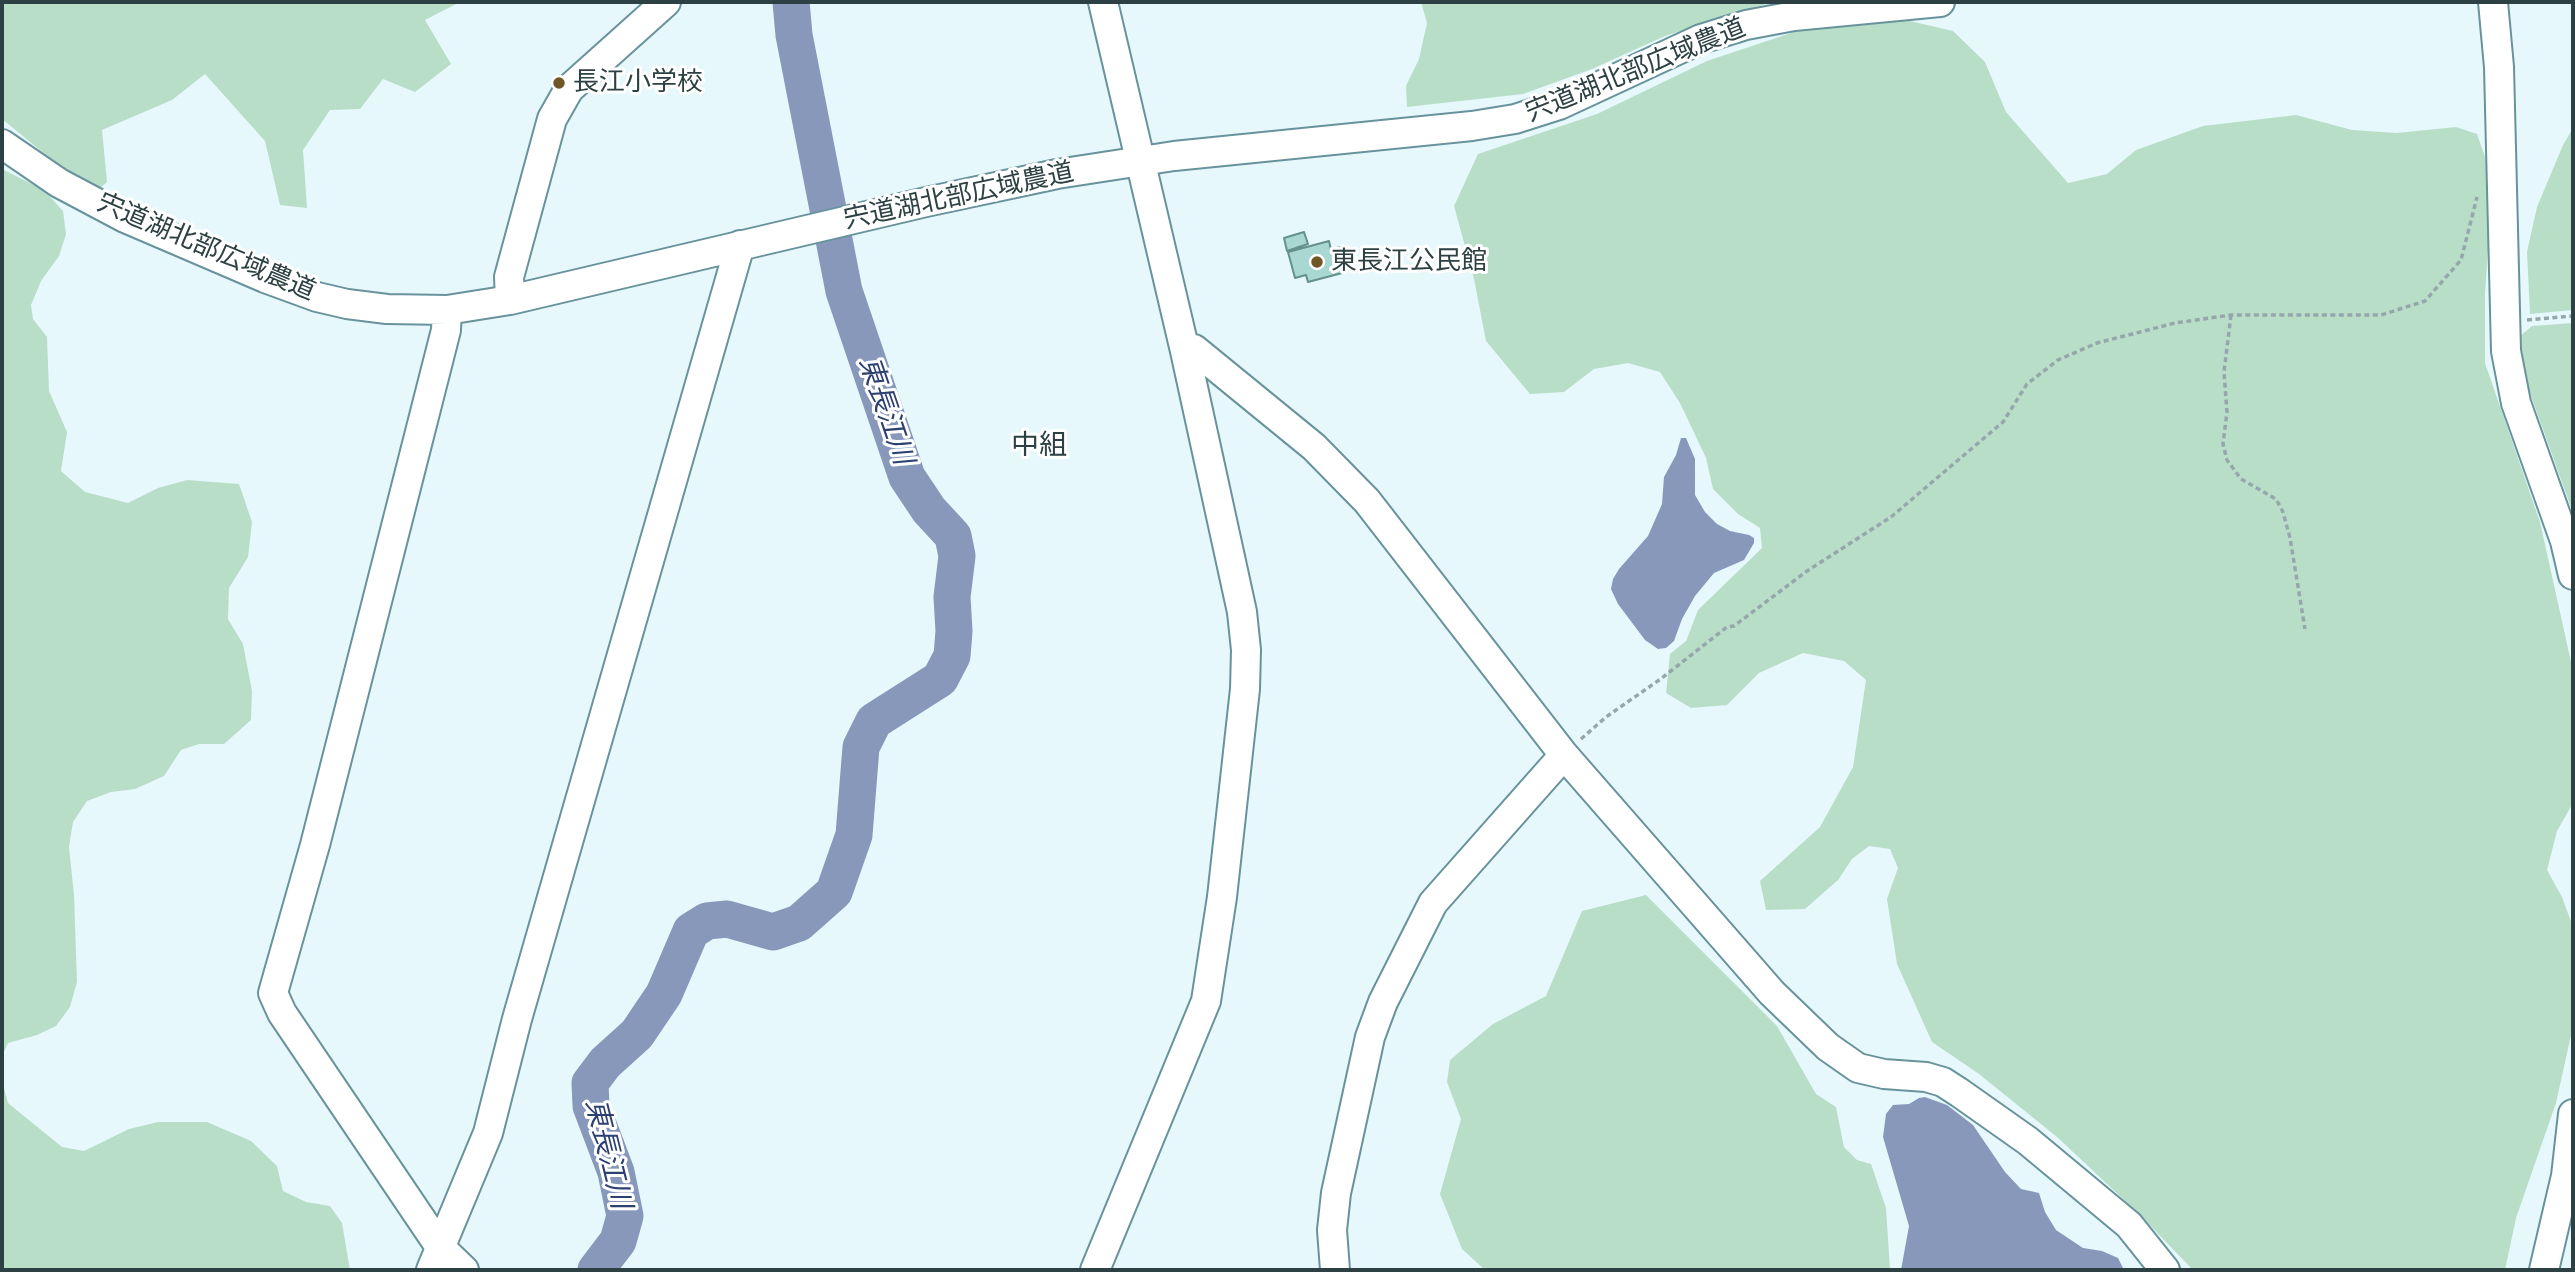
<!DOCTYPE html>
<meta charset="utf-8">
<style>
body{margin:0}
#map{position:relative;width:2575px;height:1272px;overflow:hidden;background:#e6f8fc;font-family:Signika,sans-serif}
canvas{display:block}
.frame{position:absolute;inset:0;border:4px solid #2d4043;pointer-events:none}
</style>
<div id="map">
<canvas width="2575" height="1272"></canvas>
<div class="frame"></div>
</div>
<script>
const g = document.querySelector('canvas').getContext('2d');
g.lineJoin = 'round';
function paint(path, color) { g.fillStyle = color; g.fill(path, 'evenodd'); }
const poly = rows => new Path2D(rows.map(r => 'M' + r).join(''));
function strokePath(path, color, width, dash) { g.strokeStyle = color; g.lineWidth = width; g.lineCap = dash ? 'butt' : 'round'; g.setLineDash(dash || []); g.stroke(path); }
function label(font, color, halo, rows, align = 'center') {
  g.font = font + ' Signika,"Noto Sans JP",sans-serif'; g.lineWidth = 6; g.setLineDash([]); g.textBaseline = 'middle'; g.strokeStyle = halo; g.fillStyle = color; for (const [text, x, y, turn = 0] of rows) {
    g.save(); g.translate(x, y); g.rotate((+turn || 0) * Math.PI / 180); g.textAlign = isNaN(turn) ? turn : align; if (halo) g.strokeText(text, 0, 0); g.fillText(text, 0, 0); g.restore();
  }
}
paint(poly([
 [2,2,460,2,425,20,451,64,415,92,383,79,360,109,330,110,303,150,307,208,280,205,265,141,205,74,172,100,102,130,107,182,99,189,68,173,2,119],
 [1421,2,1772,2,1665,36,1592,69,1523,94,1407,107,1406,86,1419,59,1427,23],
 [1897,18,1953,31,1985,62,2006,112,2068,183,2107,174,2136,150,2203,126,2296,115,2352,130,2397,133,2456,127,2477,134,2490,171,2490,218,2485,294,2485,363,2540,522,2573,671,2573,803,2557,831,2547,870,2562,897,2573,927,2573,1026,2556,1103,2516,1218,2505,1270,2193,1270,2139,1214,2057,1137,1979,1074,1932,1042,1897,964,1887,899,1898,868,1890,849,1869,846,1852,859,1838,880,1805,909,1766,910,1760,881,1820,827,1853,767,1866,680,1844,661,1803,653,1759,673,1727,705,1691,708,1666,693,1670,654,1686,641,1698,610,1762,548,1760,528,1738,514,1713,489,1706,458,1680,403,1660,372,1628,363,1594,369,1564,392,1530,394,1486,341,1474,279,1454,206,1478,154,1597,114,1707,61,1803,29],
 [2573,128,2573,310,2530,314,2527,252,2537,207,2563,145],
 [2,169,44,190,63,211,66,234,59,256,41,281,31,305,33,319,47,337,49,391,67,432,61,471,85,492,128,503,158,488,187,480,239,484,252,522,248,557,229,588,228,619,243,644,252,691,251,720,224,744,199,744,181,750,164,776,135,789,111,792,87,801,73,822,69,847,74,895,77,982,70,1007,56,1026,37,1035,8,1043,2,1056],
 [2573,323,2573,513,2526,382,2519,337,2532,326],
 [1646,895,1777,1026,1816,1094,1836,1107,1844,1147,1857,1160,1871,1164,1886,1208,1890,1270,1485,1270,1462,1249,1440,1194,1461,1119,1447,1082,1450,1060,1493,1024,1546,996,1582,911],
 [2,1080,8,1103,62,1147,84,1151,129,1129,158,1122,207,1122,251,1141,277,1166,283,1191,306,1202,330,1206,342,1223,350,1270,2,1270]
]), '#b8dec8');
paint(poly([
 [1681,438,1686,438,1695,459,1695,495,1705,512,1717,524,1730,531,1749,535,1754,538,1754,543,1744,560,1714,573,1695,596,1682,619,1674,641,1666,648,1658,649,1645,640,1618,604,1611,589,1613,579,1619,569,1648,536,1662,504,1664,477,1676,455],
 [1925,1097,1947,1105,1973,1125,2005,1172,2021,1189,2039,1193,2045,1212,2056,1230,2083,1248,2102,1251,2118,1258,2124,1270,1901,1270,1909,1226,1883,1137,1886,1114,1893,1105,1909,1104,1919,1098]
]), '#8798bb');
strokePath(poly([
 [596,1270,618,1241,625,1216,616,1172,591,1106,590,1083,605,1063,637,1034,664,994,691,931,707,921,727,919,773,932,799,923,834,892,854,835,861,747,874,721,940,679,952,656,954,631,952,597,957,556,953,536,929,510,907,477,844,291,794,35,791,2]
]), '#8798bb', 37);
const building = poly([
 [1304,232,1308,244,1287,251,1284,238,1304,232],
 [1329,241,1331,250,1340,247,1346,272,1308,282,1306,275,1295,278,1288,252,1329,241]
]);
paint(building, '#a9d7d1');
strokePath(building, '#65918b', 2);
const minor = poly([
 [2493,2,2499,67,2506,351,2516,403,2565,541,2573,575],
 [2,144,59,183,125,218,265,278,317,297,347,304,387,309,447,310,510,300,926,202,1057,174,1174,156,1472,126,1515,119,1559,105,1701,39,1746,25,1794,16,1940,2],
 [510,300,509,277,552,119,569,89,666,2],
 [447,310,446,330,315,845,273,993,282,1013,440,1247,464,1270],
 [1185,351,1194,349,1314,447,1367,501,1564,755,1772,993,1828,1047,1858,1068,1884,1074,1926,1077,1943,1082,1960,1093,2028,1141,2129,1225,2165,1270],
 [431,1270,488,1133,517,1019,740,245],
 [1095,1270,1206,1001,1222,897,1245,689,1246,650,1242,612,1185,351,1103,2],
 [1335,1270,1332,1230,1336,1193,1370,1037,1383,1002,1433,903,1564,755],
 [2544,1270,2566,1176,2573,1114]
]);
strokePath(minor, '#68939c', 32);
strokePath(poly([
 [2231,315,2224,372,2227,412,2223,444,2227,460,2241,479,2276,499,2283,512,2290,538,2305,629],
 [2527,320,2573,316],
 [1581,739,1606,717,1662,678,1727,627,1734,626,1807,571,1891,517,2003,422,2027,384,2058,360,2097,343,2175,323,2231,315,2381,315,2425,301,2461,260,2477,197]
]), '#95a7ab', 3.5, [5, 3.5]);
strokePath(minor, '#fff', 28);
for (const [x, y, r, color] of [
 [559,83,7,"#705728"],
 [1317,262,7,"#705728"]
]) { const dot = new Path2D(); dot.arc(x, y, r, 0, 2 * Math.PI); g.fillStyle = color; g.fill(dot); strokePath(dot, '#fff', 2.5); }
label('26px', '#2d4043', '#fff', [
 ["宍道湖北部広域農道",1636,71,-22],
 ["宍道湖北部広域農道",959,197,-12],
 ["宍道湖北部広域農道",206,248,23]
]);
label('26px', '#2d4043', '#fff', [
 ["長江小学校",573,83],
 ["東長江公民館",1331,262]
], 'left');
label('italic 28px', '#2d4171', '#fff', [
 ["東長江川",885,411,71],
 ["東長江川",607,1154,76]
]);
label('28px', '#2d4043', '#fff', [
 ["中組",1039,447]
]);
</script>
